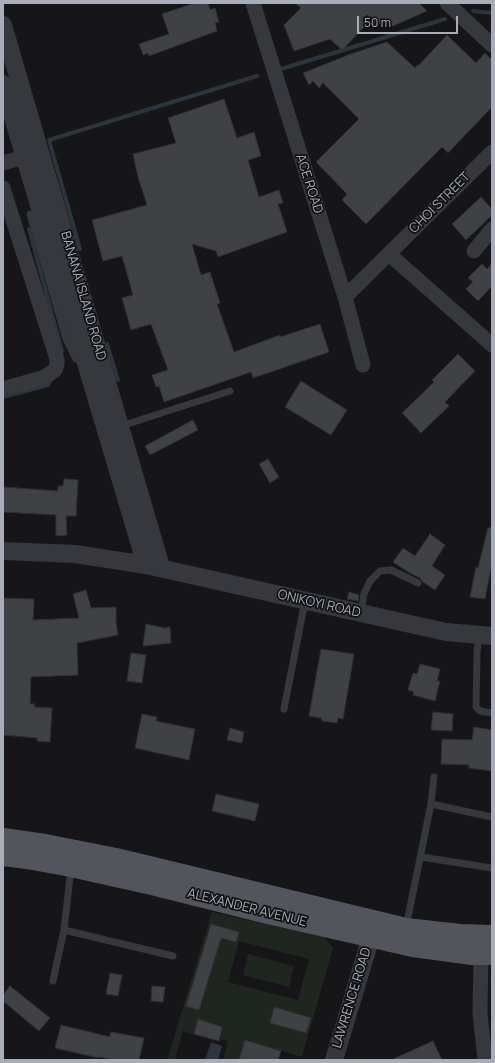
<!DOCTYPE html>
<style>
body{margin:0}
#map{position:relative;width:495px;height:1063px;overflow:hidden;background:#161618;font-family:Manrope,sans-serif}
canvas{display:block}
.frame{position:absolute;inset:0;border:4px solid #a8adb8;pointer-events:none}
.scale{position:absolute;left:357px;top:16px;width:101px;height:18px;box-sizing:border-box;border:2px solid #a8adb8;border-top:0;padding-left:5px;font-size:12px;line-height:14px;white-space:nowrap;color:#a8adb8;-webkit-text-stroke:3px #111113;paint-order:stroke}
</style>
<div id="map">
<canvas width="495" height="1063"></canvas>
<div class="frame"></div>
<div class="scale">50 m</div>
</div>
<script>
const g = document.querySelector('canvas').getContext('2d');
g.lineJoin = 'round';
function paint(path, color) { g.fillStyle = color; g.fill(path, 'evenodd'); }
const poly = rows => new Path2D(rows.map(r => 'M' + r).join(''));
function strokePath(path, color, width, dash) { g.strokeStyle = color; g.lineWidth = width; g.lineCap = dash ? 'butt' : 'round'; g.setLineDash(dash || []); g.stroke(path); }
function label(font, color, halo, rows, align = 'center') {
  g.font = font + ' Manrope,sans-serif'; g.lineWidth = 3.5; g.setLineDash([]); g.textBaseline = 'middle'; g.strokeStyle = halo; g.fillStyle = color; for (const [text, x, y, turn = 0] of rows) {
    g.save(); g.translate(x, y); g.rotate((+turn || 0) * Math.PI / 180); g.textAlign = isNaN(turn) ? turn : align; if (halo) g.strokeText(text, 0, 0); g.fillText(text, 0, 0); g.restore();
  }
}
paint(poly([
 [212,912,324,937,333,948,302,1057,245,1040,239,1060,223,1060,228,1041,219,1039,219,1041,183,1031,175,1059,178,1060,167,1060],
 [239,941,309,959,298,1000,228,982],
 [248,954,294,966,289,987,243,975]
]), '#1e261f');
paint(poly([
 [211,1042,222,1046,218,1060,205,1060]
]), '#2c353c');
strokePath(poly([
 [473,11,492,13],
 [281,69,445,19],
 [29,229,62,351],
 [80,249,49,140,257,76],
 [107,344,118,380],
 [3,397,48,385,51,379]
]), '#2c353c', 4);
const building = poly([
 [195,3,208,3,210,10,215,8,219,22,215,23,217,31,149,56,148,53,143,55,139,44,169,34,162,14,195,3],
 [295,3,419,3,427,11,393,26,369,22,342,50,330,39,294,51,284,25,301,8,295,3],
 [447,35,476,63,485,53,492,60,492,107,448,153,442,147,366,224,342,200,347,194,316,162,359,119,323,83,319,88,313,81,309,85,303,73,348,55,387,42,415,68,417,65,418,66,447,35],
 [224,99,237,138,254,132,261,156,248,160,259,197,279,190,283,203,278,204,287,232,218,257,216,251,192,244,201,275,210,272,220,303,217,304,234,352,280,335,280,337,320,324,329,352,253,378,251,372,164,402,159,386,156,387,152,375,168,370,151,324,131,330,122,298,133,295,122,256,103,261,92,220,147,205,138,177,133,154,176,143,168,118,224,99],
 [481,197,492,209,492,215,466,240,452,224,481,197],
 [492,263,492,286,478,301,466,289,473,282,468,278,482,264,487,269,492,263],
 [458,354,475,371,445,402,449,406,421,433,402,413,434,382,432,380,458,354],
 [301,381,347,410,331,435,285,407,301,381],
 [193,420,198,430,150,455,145,446,193,420],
 [268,459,279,477,270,483,259,464,268,459],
 [64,479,78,480,76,516,66,516,67,535,56,536,56,515,3,512,3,487,58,491,58,486,63,486,64,479],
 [488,528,492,528,492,562,485,599,470,597,476,567,478,568,488,528],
 [430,534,445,545,432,566,445,575,435,590,423,582,420,578,410,573,393,562,403,548,415,556,430,534],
 [86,590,91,608,116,607,116,622,118,635,77,643,78,675,31,677,30,704,35,704,34,707,52,708,50,742,37,741,37,738,3,735,3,598,34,599,33,620,79,618,73,594,86,590],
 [349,592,359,595,358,601,347,599,349,592],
 [146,624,165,628,170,627,171,643,143,646,146,624],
 [321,649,354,654,343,719,338,718,337,723,322,721,321,718,309,716,321,649],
 [131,653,146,655,142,683,127,681,131,653],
 [420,664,440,669,437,681,440,681,435,701,413,695,414,692,408,690,413,673,417,674,420,664],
 [433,712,453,714,452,731,431,730,433,712],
 [142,714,157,717,156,721,195,729,189,760,135,748,142,714],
 [474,727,492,730,492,771,469,768,469,765,441,764,442,739,472,740,474,727],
 [230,728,244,732,242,743,227,740,230,728],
 [216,794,259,804,255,821,212,811,216,794],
 [211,924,239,932,236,942,221,938,199,1010,186,1006,211,924],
 [110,973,122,975,118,996,106,994,110,973],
 [10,986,50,1018,39,1031,3,1001,3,995,10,986],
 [152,986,165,987,163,1002,151,1001,152,986],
 [274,1007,311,1018,306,1033,270,1023,274,1007],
 [198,1019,222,1027,219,1041,194,1034,198,1019],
 [61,1025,110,1037,111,1032,144,1038,139,1060,114,1060,99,1057,99,1058,55,1048,61,1025],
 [245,1040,281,1051,278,1060,239,1060,245,1040],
 [433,1041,442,1060,391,1060,433,1041]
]);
paint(building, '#404145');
strokePath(building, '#303034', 1);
strokePath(poly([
 [30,214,66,339,76,359,81,362],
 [121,426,230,391],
 [361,613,364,594,370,581,380,571,391,570,418,583],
 [479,636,477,652,476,707,480,711,492,713],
 [284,709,305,601],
 [431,804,492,817],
 [421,857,492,868],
 [406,927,431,804,434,777],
 [64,930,173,956],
 [53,981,64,930,71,868]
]), '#37383d', 7);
strokePath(poly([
 [253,3,345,297,363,365],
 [447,3,492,45],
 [3,163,24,157],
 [3,188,57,359,57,364,55,370,45,377,3,389],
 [474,251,492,229],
 [389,254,492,345],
 [345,297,492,152],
 [481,954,480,1013,485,1060]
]), '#37383d', 15);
strokePath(poly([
 [3,25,161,567],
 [3,84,146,565],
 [3,551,75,554,146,565,446,632,492,636],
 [334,1060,371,937]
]), '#37383d', 18);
strokePath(poly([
 [3,839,45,845,116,859,406,929,460,935,492,936],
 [3,855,27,858,71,866,152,884,268,913,413,946,472,954,492,954]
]), '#53555c', 22);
label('13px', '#a8adb8', '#111113', [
 ["ACE ROAD",309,184,72],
 ["CHOI STREET",440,203,-45],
 ["BANANA ISLAND ROAD",83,296,74],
 ["ONIKOYI ROAD",319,604,13],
 ["ALEXANDER AVENUE",247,908,14],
 ["LAWRENCE ROAD",352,998,-73]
]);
</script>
